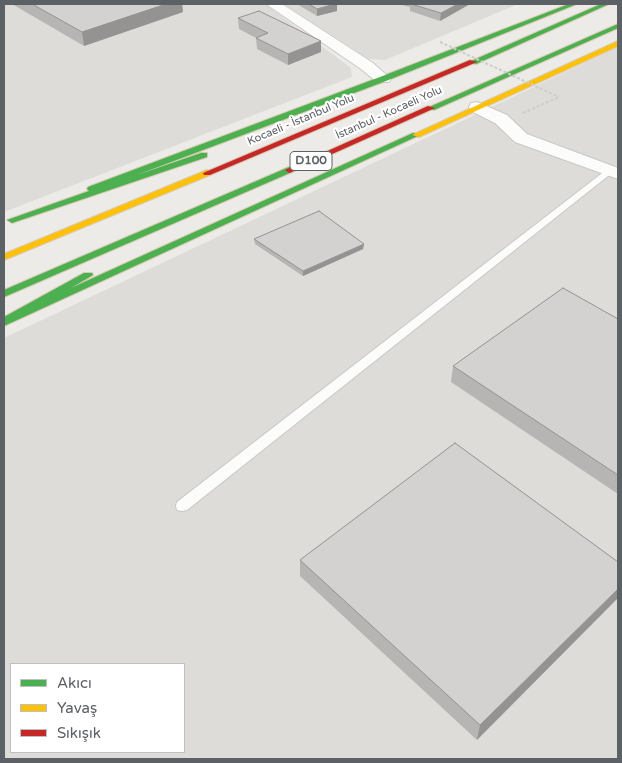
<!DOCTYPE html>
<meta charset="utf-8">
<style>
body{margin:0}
#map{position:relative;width:622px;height:763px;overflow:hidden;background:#edebe7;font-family:"Varela Round",sans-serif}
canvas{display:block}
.frame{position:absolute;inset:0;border:5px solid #5c6166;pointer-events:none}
.legend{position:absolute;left:10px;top:663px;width:175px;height:90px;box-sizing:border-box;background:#fff;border:1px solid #bec0c2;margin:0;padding:6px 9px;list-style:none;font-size:15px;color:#5c6166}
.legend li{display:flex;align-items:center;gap:10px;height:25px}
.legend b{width:25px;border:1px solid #bec0c2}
</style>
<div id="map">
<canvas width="622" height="763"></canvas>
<div class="frame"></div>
<ul class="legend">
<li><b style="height:6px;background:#4caf50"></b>Akıcı</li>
<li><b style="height:6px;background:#ffc107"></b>Yavaş</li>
<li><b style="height:6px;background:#c62828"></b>Sıkışık</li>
</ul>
</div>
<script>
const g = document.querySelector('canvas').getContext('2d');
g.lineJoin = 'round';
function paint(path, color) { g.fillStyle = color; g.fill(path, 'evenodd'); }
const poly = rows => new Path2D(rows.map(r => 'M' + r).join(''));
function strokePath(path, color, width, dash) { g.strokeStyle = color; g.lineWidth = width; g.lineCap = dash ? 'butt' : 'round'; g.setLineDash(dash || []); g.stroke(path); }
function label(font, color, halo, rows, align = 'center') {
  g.font = font + ' "Varela Round",sans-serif'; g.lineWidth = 4.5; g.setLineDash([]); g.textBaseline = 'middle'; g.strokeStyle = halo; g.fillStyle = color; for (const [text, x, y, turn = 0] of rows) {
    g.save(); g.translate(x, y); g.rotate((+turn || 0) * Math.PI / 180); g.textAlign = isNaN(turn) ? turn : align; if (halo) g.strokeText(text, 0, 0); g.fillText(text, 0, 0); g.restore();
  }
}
paint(poly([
 [4,4,265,4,351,68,352,77,4,212],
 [284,4,518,4,385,60,369,59],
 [618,47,618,759,4,759,4,338],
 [11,664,184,664,184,752,11,752]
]), '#dedcd8');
const lane = poly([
 [610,167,613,168,613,172,187,510,182,511,177,510,176,506,177,502,610,167]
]);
const street = poly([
 [266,4,282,4,373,63,391,79,389,82,377,82,361,69,266,4],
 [477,102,507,115,527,134,618,168,618,179,515,142,495,123,471,111,469,107,471,103,477,102]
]);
const fast = poly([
 [569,4,577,4,386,81,134,176,201,153,207,153,207,157,15,222,12,223,7,220,89,191,87,189,88,187,380,77,569,4],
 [601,4,609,4,476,64,469,62,601,4],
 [618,24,618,28,434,110,427,108,618,24],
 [413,133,420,135,4,326,4,317,84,273,92,273,93,275,71,288,413,133],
 [289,167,292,168,292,172,4,297,4,290,289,167]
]);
const slow = poly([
 [618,41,618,46,419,137,412,135,618,41],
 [207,170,210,171,210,175,4,260,4,254,207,170]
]);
const jam = poly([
 [470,60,477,62,210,175,204,175,203,173,470,60],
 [428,106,435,108,292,172,289,173,285,170,428,106]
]);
strokePath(lane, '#c8c8c8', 2);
strokePath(street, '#c8c8c8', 2);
strokePath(fast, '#d7cab3', 2);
strokePath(slow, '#d7cab3', 2);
strokePath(jam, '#d7cab3', 2);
strokePath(poly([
 [523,113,559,97]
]), '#c9ceca', 2, [3, 2]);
paint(lane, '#fcfcfb');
paint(street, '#fcfcfb');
paint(fast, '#4caf50');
paint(slow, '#ffc107');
paint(jam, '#c62828');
strokePath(poly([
 [440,42,559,97]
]), '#c9ceca', 2, [3, 2]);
paint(poly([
 [12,4,182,4,183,12,84,46],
 [297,4,337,4,337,11,317,16],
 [398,4,470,4,440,21,410,11,410,7],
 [238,18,321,41,321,52,288,65,257,49,256,38,239,29],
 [254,239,364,244,363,249,303,276,255,244],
 [618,319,618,494,451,382,453,366],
 [300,560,618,562,477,740,300,576]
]), '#b6b5b3');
paint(poly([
 [166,4,182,4,183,12,84,46,82,32],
 [335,4,337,4,337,11,317,16,317,9],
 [458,4,470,4,440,21,441,13],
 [321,41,321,52,288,65,288,54],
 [364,244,363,249,303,276,303,271],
 [618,589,618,598,477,740,480,725]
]), '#949392');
const building = poly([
 [32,4,166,4,82,32,32,4],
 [309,4,335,4,317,9,309,4],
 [411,4,458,4,441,13,411,4],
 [259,11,321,41,288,54,256,38,268,33,238,18,259,11],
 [319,211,364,244,303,271,254,239,319,211],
 [563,288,618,319,618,475,453,366,563,288],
 [455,443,618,562,618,589,480,725,300,560,455,443]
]);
paint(building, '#d4d2d0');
strokePath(building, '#949392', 1);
label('11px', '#5c6166', '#fff', [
 ["İstanbul - Kocaeli Yolu",389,113,-24],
 ["Kocaeli - İstanbul Yolu",301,120,-23]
]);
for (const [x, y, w] of [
 [311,161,42]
]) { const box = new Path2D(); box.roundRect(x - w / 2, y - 9.5, w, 19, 4); g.fillStyle = '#fff'; g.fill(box); strokePath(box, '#5c6166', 1); }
label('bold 12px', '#5c6166', null, [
 ["D100",311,161]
]);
</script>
